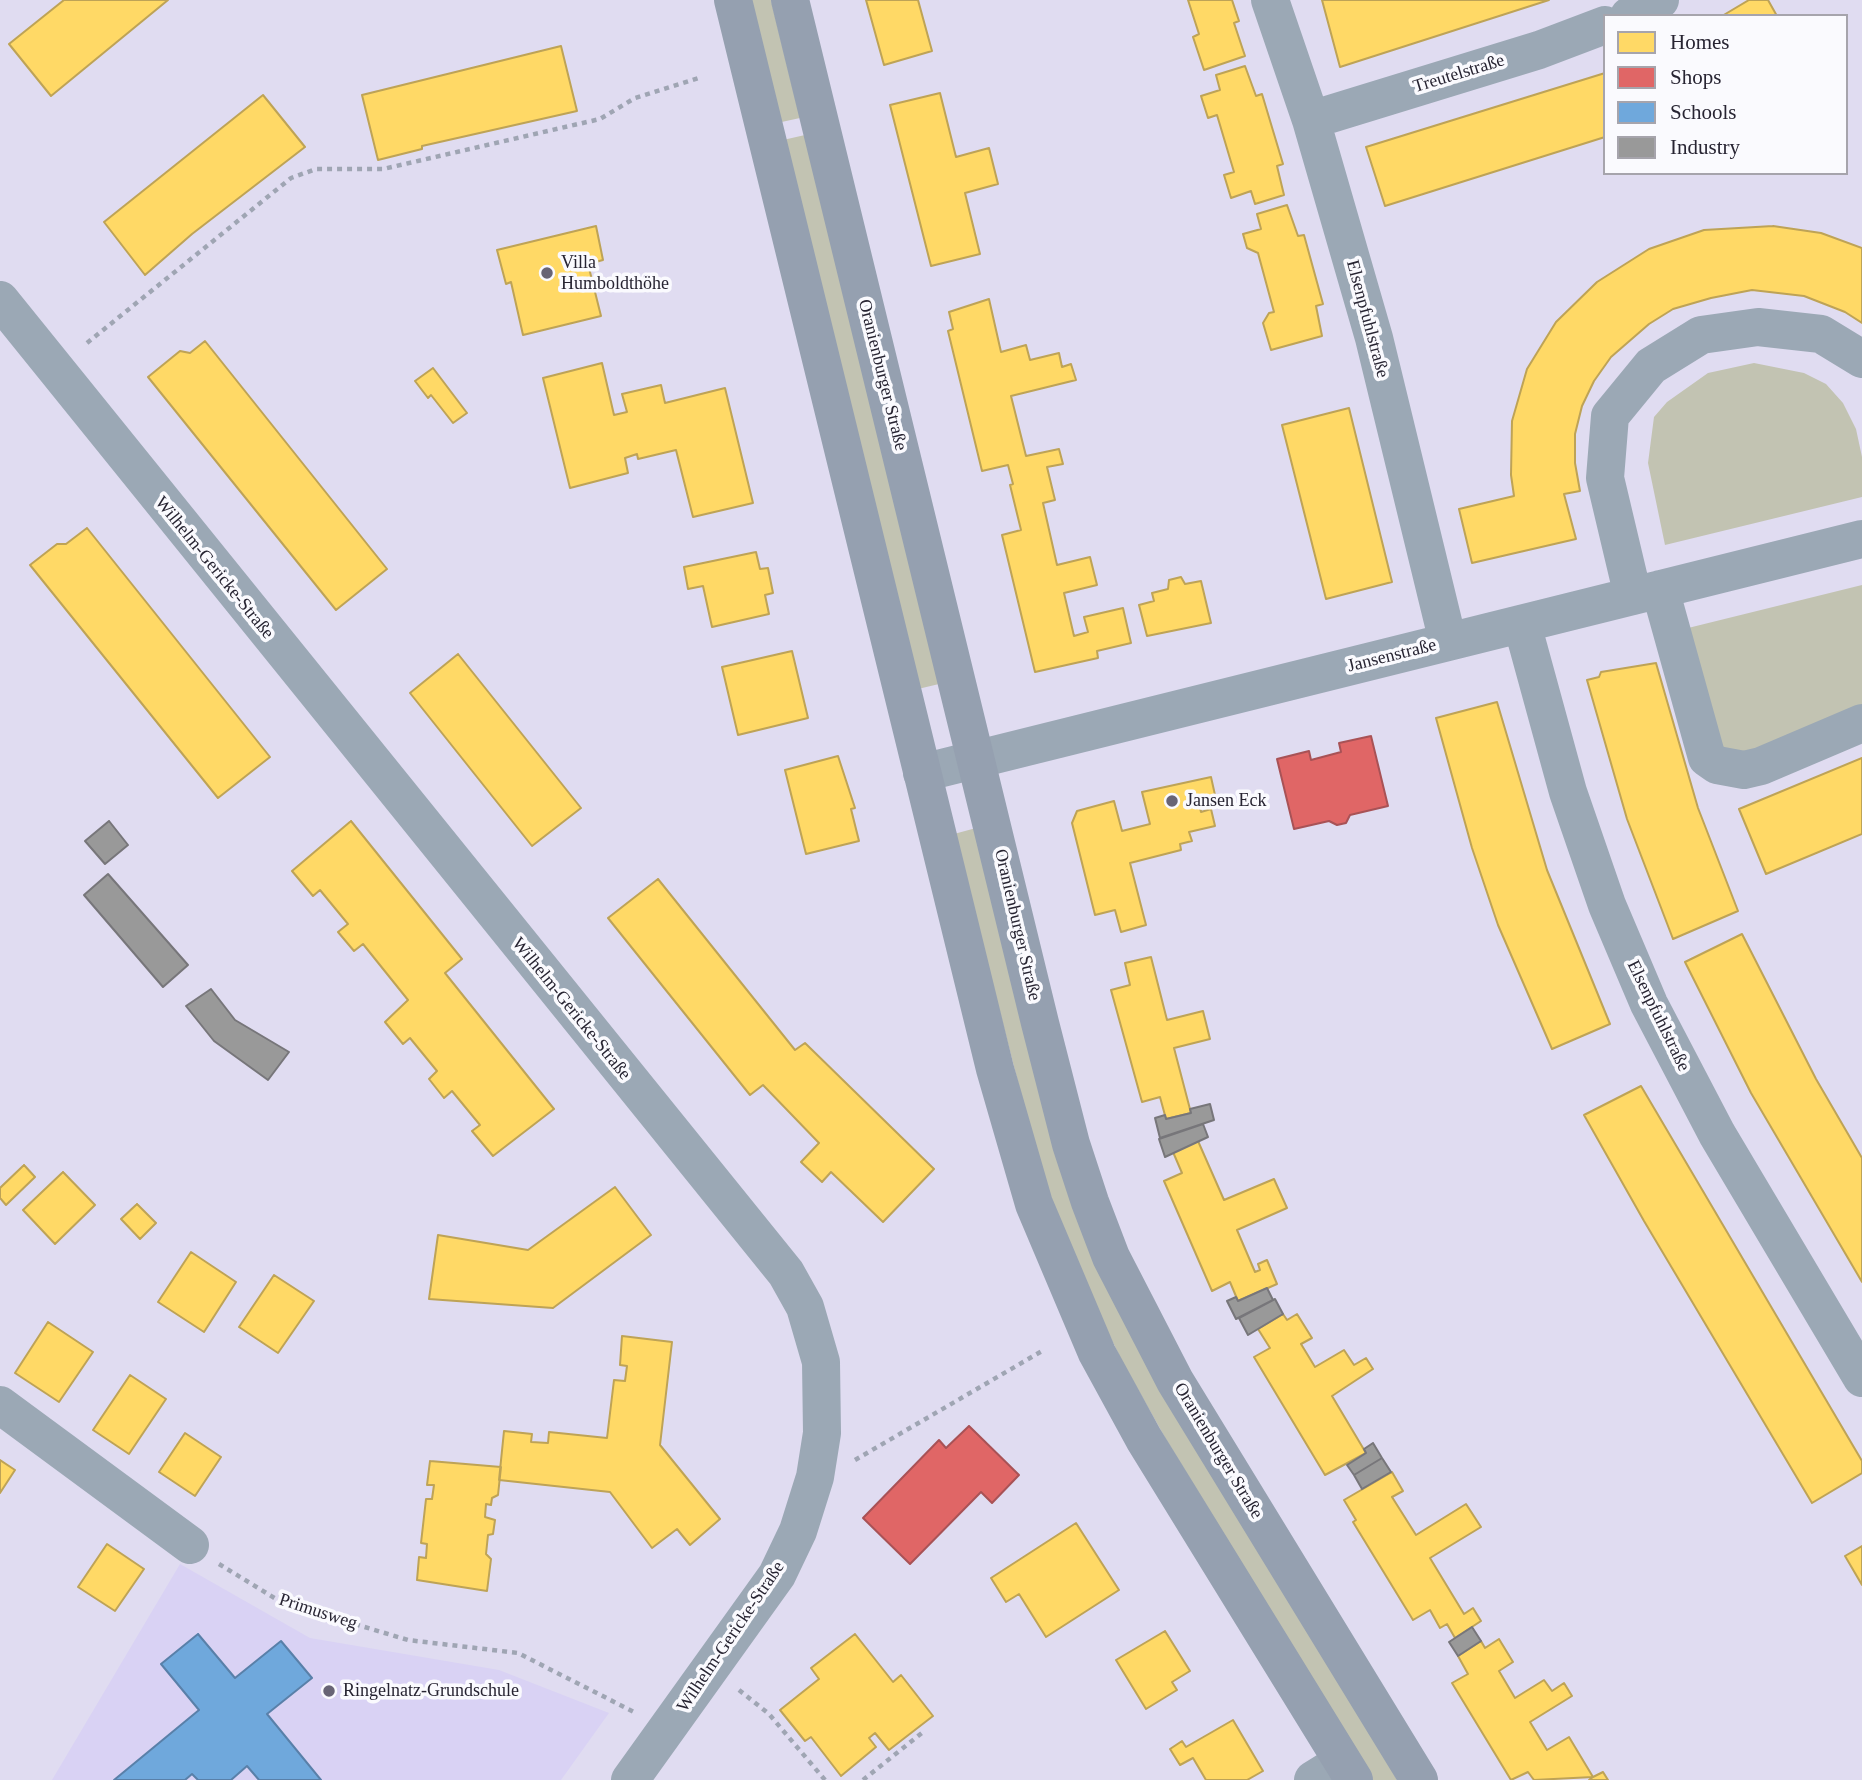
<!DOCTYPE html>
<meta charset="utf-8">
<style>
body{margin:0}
#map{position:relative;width:1862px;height:1780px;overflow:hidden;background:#e0dcf1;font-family:Georgia,serif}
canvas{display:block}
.legend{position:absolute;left:1603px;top:14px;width:245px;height:161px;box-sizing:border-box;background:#fafafe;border:2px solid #a6a4ac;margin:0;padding:9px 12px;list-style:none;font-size:21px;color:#272432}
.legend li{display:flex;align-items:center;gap:14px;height:35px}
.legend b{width:35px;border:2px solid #a6a4ac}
</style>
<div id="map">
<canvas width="1862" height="1780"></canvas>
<ul class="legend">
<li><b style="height:19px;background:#ffd966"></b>Homes</li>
<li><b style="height:19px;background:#e06666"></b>Shops</li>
<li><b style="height:19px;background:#6fa8dc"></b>Schools</li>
<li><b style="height:19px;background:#999"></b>Industry</li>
</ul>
</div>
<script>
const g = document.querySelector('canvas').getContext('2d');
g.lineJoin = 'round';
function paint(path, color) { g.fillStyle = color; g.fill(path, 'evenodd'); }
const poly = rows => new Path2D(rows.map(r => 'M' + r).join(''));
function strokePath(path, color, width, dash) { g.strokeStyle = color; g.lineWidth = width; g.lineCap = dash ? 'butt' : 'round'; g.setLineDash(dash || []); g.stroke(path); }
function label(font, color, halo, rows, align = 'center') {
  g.font = font + ' Georgia,serif'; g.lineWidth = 7; g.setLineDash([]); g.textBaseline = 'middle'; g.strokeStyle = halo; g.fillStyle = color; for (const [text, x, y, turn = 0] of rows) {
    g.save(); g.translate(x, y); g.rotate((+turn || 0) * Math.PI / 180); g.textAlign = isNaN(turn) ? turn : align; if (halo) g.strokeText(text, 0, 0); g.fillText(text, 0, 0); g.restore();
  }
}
paint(poly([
 [180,1564,310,1638,499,1670,609,1713,561,1780,52,1780]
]), '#d9d2f4');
paint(poly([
 [747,0,771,0,800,118,777,123],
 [805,135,939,684,918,689,783,140],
 [1754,363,1804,373,1826,384,1843,403,1856,429,1862,457,1862,497,1665,545,1648,463,1654,417,1667,402,1708,373],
 [1862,585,1862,711,1756,756,1719,748,1680,630],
 [976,828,1055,1144,1397,1780,1373,1780,1167,1441,1123,1363,1088,1291,1063,1232,1036,1152,954,834]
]), '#c2c3b2');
const homes = poly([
 [64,0,168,0,51,96,9,44,64,0],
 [866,0,918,0,932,51,884,65,866,0],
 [1188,0,1232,0,1239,21,1234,23,1245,56,1204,70,1193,37,1199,34,1188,0],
 [1322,0,1549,0,1340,67,1322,0],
 [1749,0,1768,0,1777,16,1722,16,1749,0],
 [561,46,577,111,422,146,422,149,378,160,362,95,561,46],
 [1245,66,1256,96,1262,94,1283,164,1277,166,1284,195,1255,204,1251,191,1231,198,1224,175,1234,172,1217,115,1208,118,1201,96,1220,90,1216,75,1245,66],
 [1605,73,1605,137,1385,206,1366,147,1605,73],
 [940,93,956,157,989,148,998,184,965,193,980,254,931,266,890,105,940,93],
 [263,95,305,147,192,234,145,275,104,222,263,95],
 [1287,205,1298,236,1304,235,1323,304,1316,306,1322,336,1271,350,1263,323,1269,313,1274,312,1258,253,1247,248,1243,234,1261,229,1257,214,1287,205],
 [596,226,603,260,588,264,601,316,523,335,511,282,506,284,497,250,596,226],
 [1773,226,1821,233,1862,248,1862,323,1845,312,1804,296,1752,290,1711,298,1673,309,1649,324,1611,357,1594,381,1582,406,1575,434,1575,463,1580,491,1564,494,1576,539,1472,563,1459,509,1514,496,1511,475,1512,421,1527,369,1556,322,1597,282,1649,249,1704,230,1773,226],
 [989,299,1001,352,1026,345,1030,360,1059,353,1062,367,1071,364,1076,380,1011,396,1026,456,1059,449,1063,464,1047,467,1055,500,1043,503,1057,565,1090,557,1097,585,1064,593,1074,636,1088,632,1084,617,1123,608,1131,643,1097,651,1098,658,1035,672,1002,535,1021,530,1010,485,1013,484,1008,465,982,471,948,331,953,329,949,312,989,299],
 [205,341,387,569,336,610,148,377,180,351,190,353,205,341],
 [602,363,614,415,627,412,622,394,661,385,665,403,725,388,753,503,693,517,676,450,638,459,637,454,625,458,628,473,570,488,543,378,602,363],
 [433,368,467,413,453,423,431,395,428,398,415,381,433,368],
 [1349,408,1392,582,1326,599,1282,425,1349,408],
 [87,528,270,757,218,798,30,565,57,544,66,544,87,528],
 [756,552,760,569,768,568,773,593,765,595,769,614,712,627,703,586,688,589,684,567,756,552],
 [1181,577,1185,584,1201,581,1211,623,1147,636,1139,605,1154,601,1152,593,1168,589,1169,580,1181,577],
 [792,651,808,718,738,735,722,667,792,651],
 [458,654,581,808,532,846,410,693,458,654],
 [1656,663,1698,808,1738,911,1673,939,1627,819,1587,680,1599,677,1601,672,1656,663],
 [1497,702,1547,870,1610,1024,1552,1049,1498,925,1472,848,1436,718,1497,702],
 [838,756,855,808,851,809,859,841,806,854,785,770,838,756],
 [1862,758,1862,834,1766,874,1739,809,1862,758],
 [1211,777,1217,804,1200,808,1201,812,1211,809,1215,826,1189,832,1192,841,1180,844,1181,850,1130,863,1146,925,1121,932,1115,910,1095,915,1072,823,1077,811,1114,801,1122,831,1150,824,1142,792,1211,777],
 [351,821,462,959,445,973,554,1109,493,1156,472,1131,480,1125,452,1091,444,1098,429,1079,437,1071,410,1038,403,1044,385,1022,408,1000,363,944,354,951,338,932,348,924,320,890,313,896,292,871,351,821],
 [658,879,795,1050,805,1043,934,1169,883,1222,831,1172,822,1182,801,1162,819,1143,763,1085,750,1095,608,918,658,879],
 [1742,934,1816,1079,1862,1158,1862,1282,1751,1093,1685,962,1742,934],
 [1151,957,1167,1020,1203,1011,1210,1039,1174,1048,1191,1113,1166,1119,1160,1097,1142,1102,1111,990,1130,985,1125,963,1151,957],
 [1641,1086,1862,1461,1862,1473,1812,1503,1644,1221,1584,1115,1641,1086],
 [1198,1141,1224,1200,1274,1179,1287,1208,1237,1230,1255,1272,1260,1270,1258,1264,1267,1260,1277,1284,1238,1301,1230,1282,1212,1291,1164,1181,1182,1173,1173,1152,1198,1141],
 [24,1165,35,1177,6,1205,0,1198,0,1188,24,1165],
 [63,1172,95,1205,55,1244,23,1210,63,1172],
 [615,1187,651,1235,553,1308,429,1299,438,1235,528,1250,615,1187],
 [137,1204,156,1223,140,1239,121,1219,137,1204],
 [191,1252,236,1282,204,1332,158,1302,191,1252],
 [274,1275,314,1301,278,1353,239,1327,274,1275],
 [1283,1314,1287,1320,1297,1314,1312,1338,1301,1344,1315,1367,1344,1350,1354,1365,1366,1358,1373,1369,1332,1396,1366,1453,1325,1475,1254,1357,1270,1348,1258,1329,1283,1314],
 [48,1322,93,1352,59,1402,15,1373,48,1322],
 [622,1336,672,1342,660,1445,720,1519,690,1545,677,1529,652,1548,610,1492,499,1480,504,1431,532,1434,531,1442,548,1443,549,1432,607,1438,614,1380,625,1381,627,1366,620,1365,622,1336],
 [130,1375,166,1399,129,1454,93,1430,130,1375],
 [185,1433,221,1457,195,1496,159,1472,185,1433],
 [0,1460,15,1470,0,1493,0,1460],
 [430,1461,501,1467,498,1495,492,1498,491,1505,486,1504,485,1517,495,1520,493,1534,488,1535,486,1554,491,1559,487,1591,417,1580,419,1557,426,1558,427,1544,421,1543,426,1499,432,1499,434,1485,427,1485,430,1461],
 [1392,1472,1403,1491,1392,1497,1416,1535,1466,1504,1481,1527,1430,1558,1464,1614,1473,1608,1481,1621,1455,1638,1447,1624,1440,1628,1430,1610,1413,1620,1353,1522,1356,1520,1344,1500,1392,1472],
 [1076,1523,1119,1590,1046,1637,1019,1594,1006,1602,991,1578,1076,1523],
 [107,1544,144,1569,115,1611,78,1587,107,1544],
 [1862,1546,1862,1585,1845,1556,1862,1546],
 [1165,1631,1190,1671,1172,1682,1177,1690,1146,1709,1116,1660,1165,1631],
 [855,1634,893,1682,901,1675,933,1716,889,1750,875,1733,869,1738,876,1747,841,1776,811,1737,805,1741,780,1710,819,1679,811,1668,855,1634],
 [1499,1639,1513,1662,1499,1671,1515,1698,1544,1680,1552,1691,1564,1683,1572,1696,1530,1722,1547,1750,1569,1737,1593,1777,1534,1780,1528,1772,1511,1780,1452,1683,1468,1674,1458,1656,1481,1641,1485,1648,1499,1639],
 [1233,1720,1263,1771,1247,1780,1206,1780,1193,1758,1180,1765,1170,1749,1182,1741,1186,1747,1233,1720],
 [1603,1772,1608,1780,1589,1780,1593,1777,1603,1772]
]);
paint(homes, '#ffd966');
strokePath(homes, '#bea356', 2);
const shops = poly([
 [1371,736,1388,806,1350,815,1346,823,1337,825,1329,821,1294,829,1277,759,1309,751,1311,760,1341,752,1339,743,1371,736],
 [969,1426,1019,1475,992,1503,981,1492,910,1564,863,1518,939,1440,946,1448,969,1426]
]);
paint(shops, '#e06666');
strokePath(shops, '#a85256', 2);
const schools = poly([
 [198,1634,235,1678,281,1641,312,1678,267,1714,321,1780,259,1780,247,1766,231,1780,198,1780,192,1774,185,1780,114,1780,199,1710,161,1664,198,1634]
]);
paint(schools, '#6fa8dc');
strokePath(schools, '#5980a9', 2);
const industry = poly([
 [109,821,128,845,105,864,85,841,109,821],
 [108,874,188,965,163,987,84,895,108,874],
 [211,989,235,1020,289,1052,268,1080,214,1041,186,1006,211,989],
 [1210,1104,1214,1120,1160,1138,1155,1118,1165,1115,1166,1119,1191,1113,1190,1109,1210,1104],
 [1203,1124,1208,1137,1165,1157,1159,1139,1203,1124],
 [1267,1288,1273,1300,1236,1319,1227,1301,1236,1297,1238,1301,1267,1288],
 [1275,1299,1283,1314,1248,1335,1239,1318,1275,1299],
 [1373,1443,1382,1458,1354,1475,1347,1465,1366,1453,1364,1449,1373,1443],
 [1382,1458,1391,1472,1362,1489,1354,1475,1382,1458],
 [1472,1627,1481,1641,1458,1656,1449,1642,1472,1627]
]);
paint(industry, '#999');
strokePath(industry, '#77767a', 2);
strokePath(poly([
 [87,343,291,178,316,169,383,169,600,119,635,98,702,77],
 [855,1460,1042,1351],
 [219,1564,281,1602,408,1640,518,1653,634,1712],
 [739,1690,769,1714,825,1780],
 [863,1780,923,1732]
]), '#9fa5b3', 4.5, [5, 5]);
strokePath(poly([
 [1270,0,1311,120,1374,338,1448,642],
 [1629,16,1660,0],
 [1311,120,1539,50,1605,25],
 [0,300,786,1273,805,1307,821,1362,822,1433,815,1477,798,1531,777,1575,630,1780],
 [1660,589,1707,758,1717,765,1744,770,1761,766,1862,723],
 [1633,596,1605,478,1610,416,1651,366,1701,335,1758,327,1821,334,1862,359],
 [1522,624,1568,792,1607,905,1649,1004,1717,1134,1862,1378],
 [922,773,1862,539],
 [0,1405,190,1545],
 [1313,1780,1342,1762]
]), '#9ba8b5', 38);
strokePath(poly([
 [733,0,995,1069,1034,1204,1097,1353,1144,1439,1354,1780],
 [790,0,1040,1023,1071,1144,1090,1202,1111,1257,1175,1381,1419,1780]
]), '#95a0b0', 38);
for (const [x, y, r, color] of [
 [547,273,7,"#686475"],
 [1172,801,7,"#686475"],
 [329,1691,7,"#686475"]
]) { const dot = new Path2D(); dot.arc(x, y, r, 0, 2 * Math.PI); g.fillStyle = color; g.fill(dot); strokePath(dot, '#fafafe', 2.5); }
label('18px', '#272432', '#fafafe', [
 ["Treutelstraße",1459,74,-17],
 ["Elsenpfuhlstraße",1367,319,75],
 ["Oranienburger Straße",882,375,76],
 ["Wilhelm-Gericke-Straße",214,568,51],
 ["Jansenstraße",1392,656,-14],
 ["Oranienburger Straße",1017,925,77],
 ["Wilhelm-Gericke-Straße",571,1009,51],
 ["Elsenpfuhlstraße",1658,1016,64],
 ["Oranienburger Straße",1218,1451,59],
 ["Primusweg",318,1612,18],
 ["Wilhelm-Gericke-Straße",731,1637,-56]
]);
label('18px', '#272432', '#fafafe', [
 ["Villa",561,263],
 ["Humboldthöhe",561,284],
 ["Jansen Eck",1186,801],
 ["Ringelnatz-Grundschule",343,1691]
], 'left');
</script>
